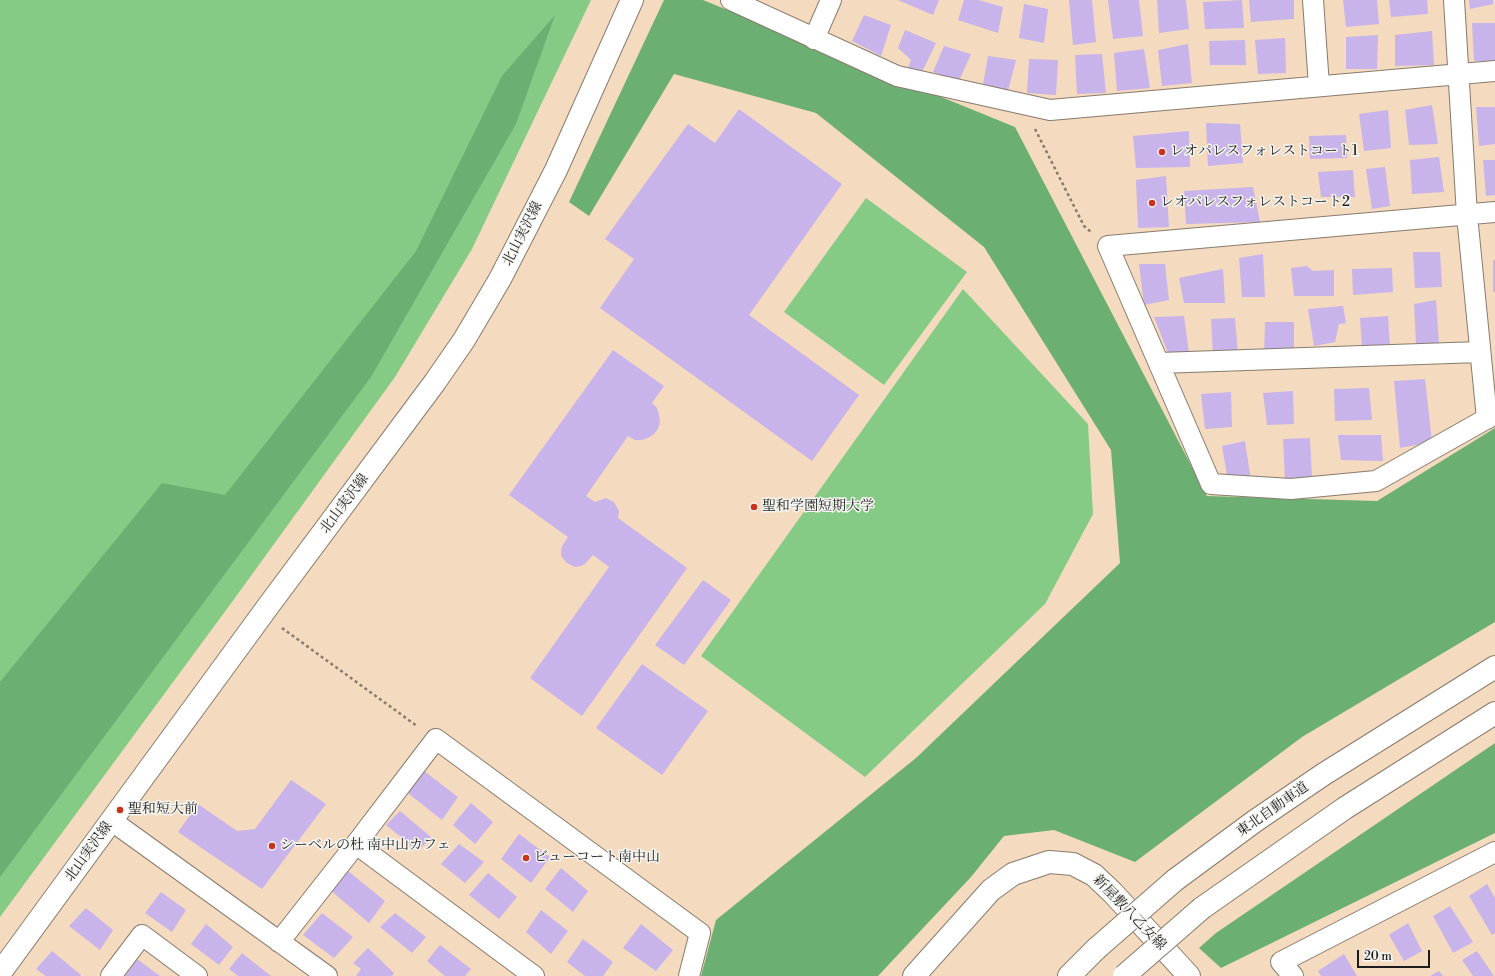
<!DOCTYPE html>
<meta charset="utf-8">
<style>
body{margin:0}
#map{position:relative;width:1495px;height:976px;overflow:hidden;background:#f4dabe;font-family:"Libre Bodoni",serif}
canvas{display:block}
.scale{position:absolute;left:1357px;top:950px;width:73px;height:18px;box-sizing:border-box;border:2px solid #1c1c1c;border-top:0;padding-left:5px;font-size:12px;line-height:14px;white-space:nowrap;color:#1c1c1c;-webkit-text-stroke:3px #f6f6f2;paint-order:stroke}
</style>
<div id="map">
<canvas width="1495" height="976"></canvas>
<div class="scale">20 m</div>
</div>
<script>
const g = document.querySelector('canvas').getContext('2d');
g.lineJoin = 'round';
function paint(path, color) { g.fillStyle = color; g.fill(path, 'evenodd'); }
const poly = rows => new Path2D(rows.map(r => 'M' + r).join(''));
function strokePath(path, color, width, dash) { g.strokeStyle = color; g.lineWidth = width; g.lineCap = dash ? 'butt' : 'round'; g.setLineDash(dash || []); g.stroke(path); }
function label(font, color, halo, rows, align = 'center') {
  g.font = font + ' "Libre Bodoni","Noto Serif JP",serif'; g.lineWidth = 3; g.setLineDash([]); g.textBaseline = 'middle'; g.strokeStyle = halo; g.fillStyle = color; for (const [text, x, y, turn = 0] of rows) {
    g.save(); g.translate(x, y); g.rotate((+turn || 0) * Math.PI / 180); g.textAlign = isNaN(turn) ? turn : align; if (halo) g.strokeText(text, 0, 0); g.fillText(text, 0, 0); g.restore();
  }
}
paint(poly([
 [0,0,591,0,472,249,395,377,232,602,0,917],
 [866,198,967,272,884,385,784,312],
 [963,289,1088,424,1093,514,1045,604,865,777,701,656]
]), '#85cb86');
paint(poly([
 [664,0,703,0,1015,127,1207,496,1377,501,1495,428,1495,622,1302,737,1135,862,1054,830,1004,836,971,877,878,976,701,976,716,920,916,758,1120,563,1111,450,984,247,816,113,674,74,589,216,569,202],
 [555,15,516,124,371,377,0,877,0,682,162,483,225,495,416,251,502,76],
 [1495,743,1495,833,1221,968,1199,948,1216,933]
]), '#6caf73');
paint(poly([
 [898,0,939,0,933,15],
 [964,0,979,0,1003,7,998,33,958,20],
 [1069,0,1092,0,1096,42,1073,45],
 [1108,0,1139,0,1143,36,1113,39],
 [1157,0,1186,0,1189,29,1159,33],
 [1242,0,1244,28,1205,29,1203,2],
 [1249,0,1294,0,1294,19,1251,22],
 [1343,0,1377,0,1379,24,1346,27],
 [1389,0,1427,0,1428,14,1391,17],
 [1469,0,1493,0,1493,4,1470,9],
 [1024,4,1048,9,1044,43,1019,38],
 [864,15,891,25,881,56,852,41],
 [1472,23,1495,23,1495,61,1474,61],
 [905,30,936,43,922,72,908,68,911,60,898,48],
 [1432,31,1434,65,1395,66,1395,35],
 [1378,35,1377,69,1346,69,1346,37],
 [1285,38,1286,73,1258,74,1255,40],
 [1245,40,1246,65,1210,65,1209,41],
 [1188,44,1192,83,1162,86,1158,50],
 [944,46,971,54,959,81,933,72],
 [1144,49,1150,88,1117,91,1114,53],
 [1102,54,1106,93,1077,94,1075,55],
 [988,56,1016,60,1008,91,983,85],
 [1029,59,1058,60,1056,95,1027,93],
 [1432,105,1438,144,1409,145,1405,110],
 [1476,107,1495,107,1495,144,1479,146],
 [739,109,842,184,749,315,859,395,812,461,600,308,634,259,605,239,688,124,715,143],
 [1388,110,1391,148,1364,151,1359,114],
 [1206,123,1240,124,1243,163,1208,166],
 [1189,131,1190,167,1136,168,1133,136],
 [1346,135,1347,158,1310,159,1309,136],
 [1439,157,1444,192,1412,194,1410,160],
 [1483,160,1495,160,1495,195,1486,196],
 [1385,167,1390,206,1372,209,1366,169],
 [1353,170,1355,197,1321,197,1318,172],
 [1166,176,1169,227,1138,228,1136,180],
 [1253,187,1260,222,1186,224,1184,191],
 [1413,252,1440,252,1442,287,1415,288],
 [1263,254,1265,297,1242,297,1239,258],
 [1493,260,1495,260,1495,292,1493,292],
 [1139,264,1165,264,1169,300,1144,305],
 [1307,266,1313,271,1334,270,1334,296,1294,296,1291,268],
 [1392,268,1393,292,1353,295,1352,269],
 [1223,269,1225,303,1184,303,1179,278],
 [1436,300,1439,344,1416,344,1414,304],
 [1343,306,1346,323,1339,324,1335,342,1314,346,1308,309],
 [1184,316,1189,353,1170,358,1154,317],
 [1388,316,1390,347,1362,348,1360,318],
 [1235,318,1238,355,1213,356,1211,319],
 [1265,322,1294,322,1294,351,1264,354],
 [613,350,664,386,652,403,657,408,659,415,660,422,658,429,654,434,648,438,642,440,635,440,628,436,586,496,595,502,606,498,614,502,619,511,618,518,687,568,582,716,530,678,609,567,593,555,585,564,581,566,575,567,567,563,561,556,561,551,562,546,568,537,509,495],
 [1425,379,1432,442,1400,448,1394,381],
 [1369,388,1372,420,1335,421,1334,389],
 [1293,391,1294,424,1267,425,1263,393],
 [1231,392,1232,427,1205,429,1201,394],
 [1338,435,1381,435,1383,461,1341,460],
 [1310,438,1312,478,1285,480,1283,439],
 [1245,441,1251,481,1228,482,1222,446],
 [703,580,731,600,684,665,655,645],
 [642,664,708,711,662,775,596,728],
 [420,768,458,797,442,820,404,790],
 [291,780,326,804,262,889,178,832,198,804,237,831,255,829],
 [471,803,493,822,475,844,453,825],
 [400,811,431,837,418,851,386,825],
 [519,834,550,857,531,883,501,859],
 [459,844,484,862,465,883,441,864],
 [561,868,588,891,573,912,545,889],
 [348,871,385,901,369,923,330,890],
 [488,873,517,897,499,919,469,895],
 [1487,884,1495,898,1495,933,1492,935,1469,896],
 [161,892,186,910,172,932,145,913],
 [1450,906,1473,942,1453,953,1433,916],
 [86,908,113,930,100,950,69,926],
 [541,910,568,931,551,954,526,932],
 [322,913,353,937,334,958,303,935],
 [395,913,426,937,412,953,380,927],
 [1408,923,1422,951,1404,961,1389,935],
 [206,924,233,947,219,965,191,944],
 [641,924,673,950,656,971,623,948],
 [583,939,613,962,603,976,585,976,567,962],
 [440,945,471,969,465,976,445,976,427,961],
 [368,948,394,973,392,976,356,976,361,969,353,963],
 [52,951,81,975,80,976,46,976,36,969],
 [1477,951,1494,976,1473,976,1462,960],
 [242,953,271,976,238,976,229,969],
 [1344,954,1357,976,1321,976,1318,971],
 [137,959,160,976,125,976],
 [1439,971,1443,976,1430,976]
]), '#c8b4ea');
const minor = poly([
 [731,0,897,76,1050,110,1495,71],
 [1313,0,1319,86],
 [1454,0,1467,215,1487,419],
 [814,39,831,0],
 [1495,212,1108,246,1211,484,1291,489,1376,481,1495,414],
 [1159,363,1480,352],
 [112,821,327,976],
 [356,844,534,976],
 [279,942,356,844,436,739,700,933,689,976],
 [111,976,142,935,197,976],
 [1293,976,1281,962,1495,852]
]);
const tertiary = poly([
 [0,973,269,605,435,382,464,340,500,279,556,170,632,0],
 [914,976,991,890,1013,874,1049,862,1073,864,1094,875,1113,893,1189,976]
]);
const motorway = poly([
 [1175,880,1255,821,1324,774,1495,667],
 [1202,908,1345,808,1495,713],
 [1069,976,1096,949]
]);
strokePath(minor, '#887b6d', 22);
strokePath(tertiary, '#887b6d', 24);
strokePath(motorway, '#887b6d', 24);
strokePath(poly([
 [1035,129,1084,226,1091,232],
 [282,628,417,726]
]), '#887b6d', 2.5, [3, 3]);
strokePath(minor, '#fff', 20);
strokePath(tertiary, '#fff', 22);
strokePath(motorway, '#fff', 22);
const motorwayBridge = poly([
 [1096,949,1175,880],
 [1124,976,1202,908]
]);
strokePath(motorwayBridge, '#887b6d', 24, []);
strokePath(motorwayBridge, '#fff', 22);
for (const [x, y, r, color] of [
 [1162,152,4,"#c8321e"],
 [1152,203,4,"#c8321e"],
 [754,507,4,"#c8321e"],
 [120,810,4,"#c8321e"],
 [272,846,4,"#c8321e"],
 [526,858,4,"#c8321e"]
]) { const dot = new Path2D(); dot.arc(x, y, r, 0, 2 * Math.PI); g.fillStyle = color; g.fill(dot); strokePath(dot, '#f6f6f2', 1.5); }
label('14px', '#1c1c1c', '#f6f6f2', [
 ["レオパレスフォレストコート1",1170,152],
 ["レオパレスフォレストコート2",1160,203],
 ["聖和学園短期大学",762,507],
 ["聖和短大前",128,810],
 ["シーベルの杜 南中山カフェ",280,846],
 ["ビューコート南中山",534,858]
], 'left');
label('14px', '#1c1c1c', '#f6f6f2', [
 ["北山実沢線",523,234,-63],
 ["北山実沢線",345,504,-53],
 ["東北自動車道",1273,810,-35],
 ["北山実沢線",89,852,-54],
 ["新屋敷八乙女線",1129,913,46]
]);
</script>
